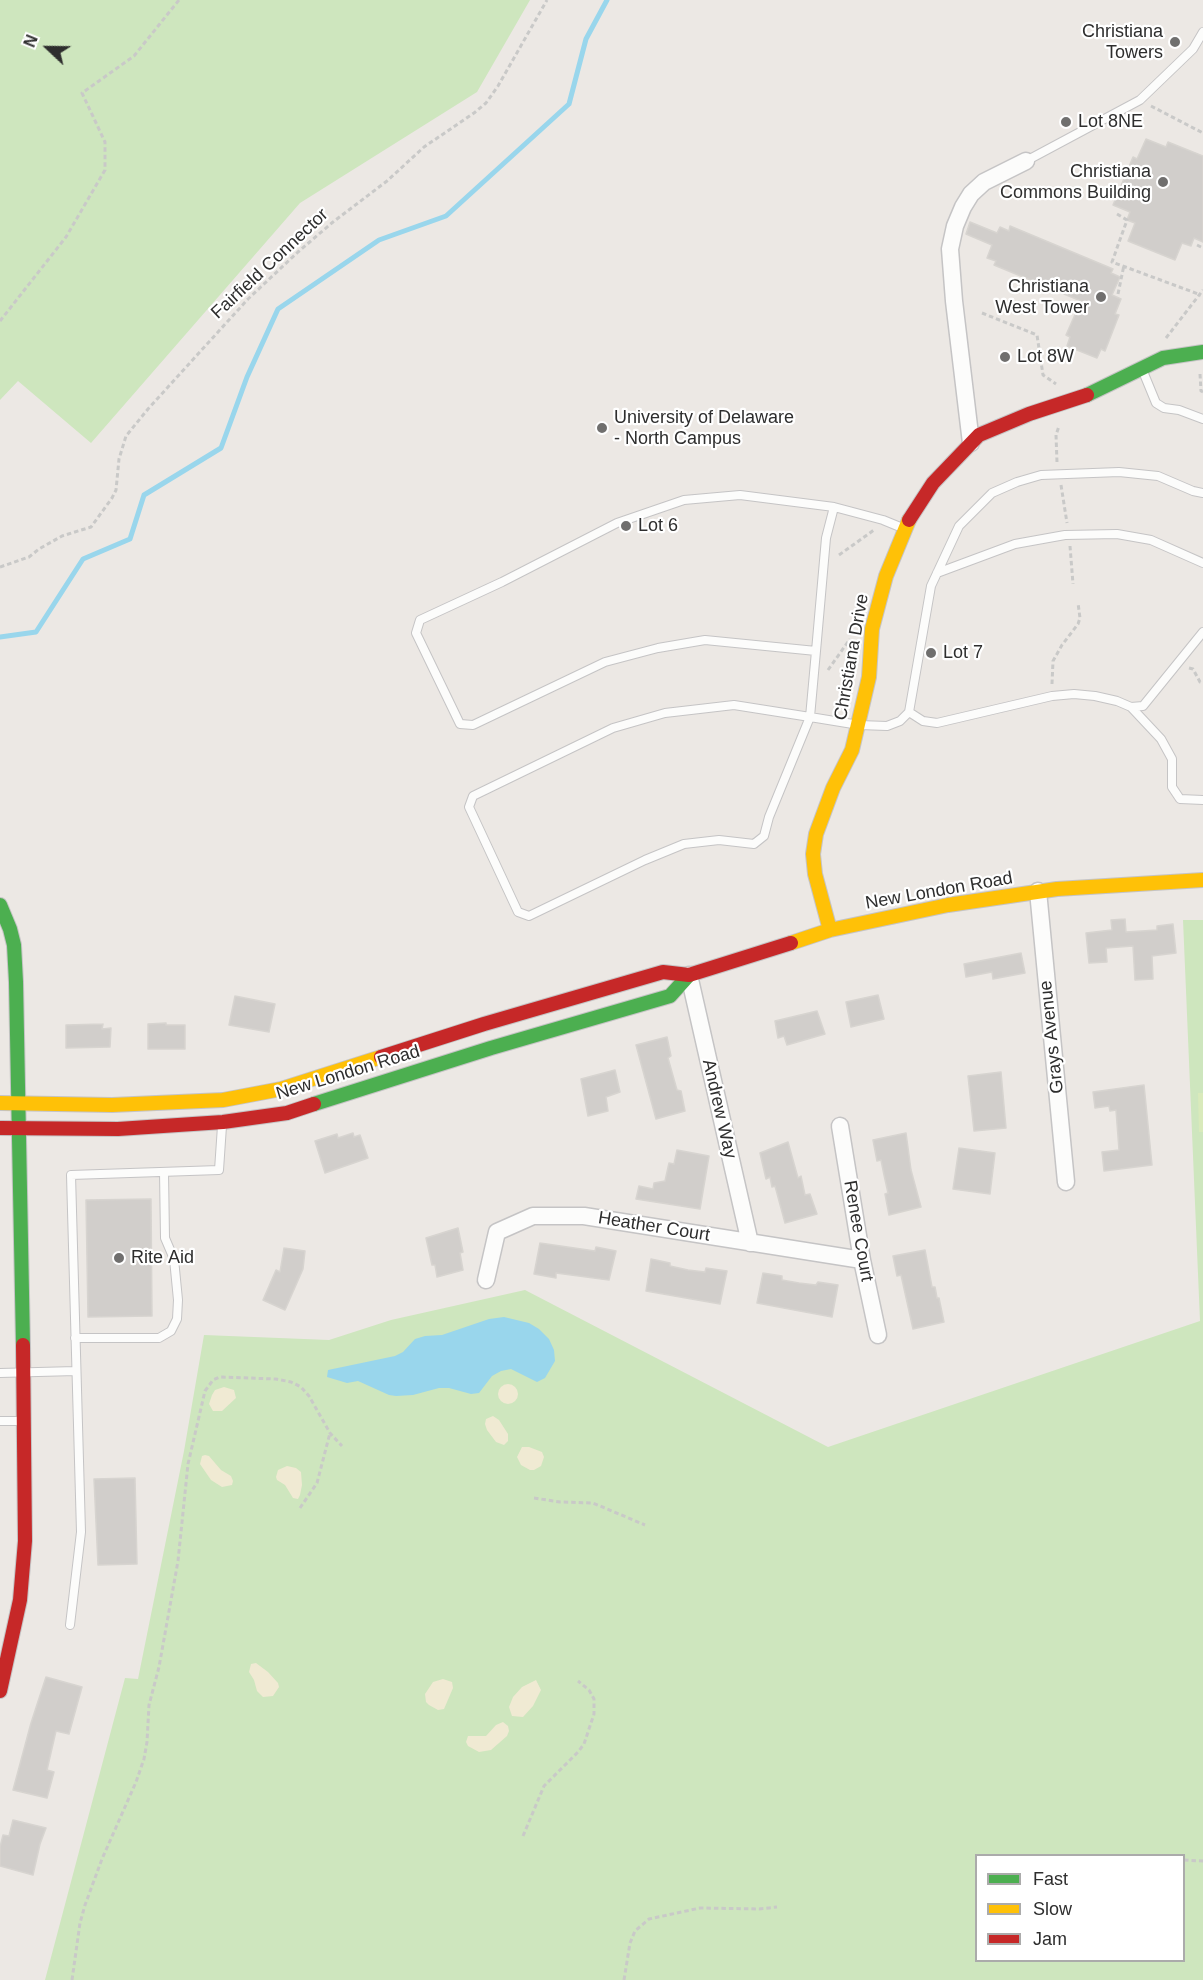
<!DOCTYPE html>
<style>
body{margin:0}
#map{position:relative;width:1203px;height:1980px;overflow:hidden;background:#ece8e4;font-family:Helvetica,sans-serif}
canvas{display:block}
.legend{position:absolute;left:975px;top:1854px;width:210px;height:108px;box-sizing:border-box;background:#fff;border:2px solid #ababab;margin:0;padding:8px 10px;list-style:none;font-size:18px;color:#2e2e2e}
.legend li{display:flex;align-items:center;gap:12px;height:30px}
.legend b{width:30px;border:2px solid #ababab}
.north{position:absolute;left:18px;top:18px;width:60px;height:60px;-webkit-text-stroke:4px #fff;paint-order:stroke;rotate:292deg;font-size:16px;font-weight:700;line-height:24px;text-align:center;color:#2e2e2e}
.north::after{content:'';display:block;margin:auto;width:21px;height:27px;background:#2e2e2e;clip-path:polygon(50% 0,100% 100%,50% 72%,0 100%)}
</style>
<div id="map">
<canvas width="1203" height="1980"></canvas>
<ul class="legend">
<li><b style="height:8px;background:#4caf50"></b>Fast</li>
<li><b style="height:8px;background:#ffc107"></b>Slow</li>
<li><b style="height:8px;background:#c62828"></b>Jam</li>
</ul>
<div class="north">N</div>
</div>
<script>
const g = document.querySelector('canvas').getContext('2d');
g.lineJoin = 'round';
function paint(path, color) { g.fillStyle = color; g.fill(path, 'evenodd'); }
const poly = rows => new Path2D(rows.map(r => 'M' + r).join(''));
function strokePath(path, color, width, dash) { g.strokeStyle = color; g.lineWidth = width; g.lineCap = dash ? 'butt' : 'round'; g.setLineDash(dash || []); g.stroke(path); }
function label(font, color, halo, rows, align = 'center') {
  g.font = font + ' Helvetica,sans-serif'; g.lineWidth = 4.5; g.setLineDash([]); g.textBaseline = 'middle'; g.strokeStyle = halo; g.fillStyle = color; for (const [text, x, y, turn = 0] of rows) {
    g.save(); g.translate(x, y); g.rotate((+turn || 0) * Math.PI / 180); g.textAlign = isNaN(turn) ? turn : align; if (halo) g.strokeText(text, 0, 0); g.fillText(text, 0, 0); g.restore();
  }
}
paint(poly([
 [0,0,530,0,477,92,300,203,91,443,18,381,0,400],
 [1183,920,1203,920,1203,1980,45,1980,125,1678,138,1679,184,1451,204,1335,329,1340,391,1320,525,1290,828,1447,1200,1321],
 [976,1856,1184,1856,1184,1960,976,1960]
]), '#cee6be');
paint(poly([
 '498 1394a10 10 0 1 1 20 0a10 10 0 1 1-20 0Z',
 [224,1387,234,1390,236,1398,222,1411,213,1411,209,1404,212,1395,215,1390],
 [493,1416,499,1420,508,1434,508,1441,504,1445,496,1442,487,1430,485,1424,486,1419],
 [522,1447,529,1447,542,1452,544,1457,541,1466,534,1470,530,1470,521,1465,517,1457],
 [205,1455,209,1456,221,1470,231,1476,233,1481,232,1485,222,1487,211,1480,200,1464,202,1456],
 [287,1466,296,1468,301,1472,302,1485,300,1495,298,1499,293,1498,285,1485,277,1480,276,1477,278,1470],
 [256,1663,268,1672,278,1683,279,1687,273,1696,263,1697,257,1691,254,1680,249,1672,251,1664],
 [443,1679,452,1682,453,1688,444,1709,438,1710,429,1705,426,1702,425,1694,433,1682],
 [536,1680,541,1690,533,1706,523,1717,512,1716,509,1707,513,1697,522,1687],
 [503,1722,508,1726,509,1731,507,1736,491,1750,479,1752,468,1746,466,1742,468,1736,486,1736,496,1725]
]), '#f0ead3');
paint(poly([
 [1198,1093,1203,1093,1203,1132,1199,1132]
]), '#d9eabb');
paint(poly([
 [504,1317,529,1323,539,1329,549,1339,554,1350,555,1361,545,1378,537,1382,511,1369,501,1371,492,1376,479,1393,471,1394,449,1388,439,1388,413,1395,396,1396,389,1395,358,1381,347,1383,327,1377,328,1370,395,1356,403,1352,415,1339,425,1336,442,1335,489,1319]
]), '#99d6ec');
strokePath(poly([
 [0,637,36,632,83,559,130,539,144,495,221,448,247,377,278,309,379,240,446,216,569,104,586,39,607,0]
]), '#99d6ec', 5);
const building = poly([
 [1146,139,1166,147,1168,142,1203,156,1203,242,1194,238,1191,246,1182,243,1175,260,1128,241,1135,223,1127,220,1130,212,1113,205,1133,157,1137,159,1146,139],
 [970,222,997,233,1000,227,1009,231,1010,226,1113,269,1111,273,1120,277,1112,295,1121,299,1115,314,1119,315,1105,351,1101,349,1097,358,1067,346,1070,337,1066,335,1081,301,994,265,996,261,987,258,992,245,966,234,970,222],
 [1125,919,1126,932,1157,930,1157,926,1173,924,1176,953,1152,956,1153,979,1135,980,1133,946,1106,948,1107,962,1089,963,1086,933,1112,930,1111,920,1125,919],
 [1021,953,1025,973,993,979,992,972,966,977,964,964,1021,953],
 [878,995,884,1019,851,1027,846,1002,878,995],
 [235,996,275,1004,269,1032,229,1025,235,996],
 [817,1011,825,1034,787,1045,784,1036,778,1038,775,1021,817,1011],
 [166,1023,166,1025,185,1025,185,1049,148,1049,148,1024,166,1023],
 [103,1024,102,1029,111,1028,110,1047,66,1048,66,1025,103,1024],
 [667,1037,671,1056,668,1058,677,1090,681,1091,685,1111,656,1119,636,1045,667,1037],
 [615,1070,620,1092,606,1097,608,1111,588,1116,581,1079,615,1070],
 [1001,1072,1006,1128,974,1131,968,1076,1001,1072],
 [1144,1085,1152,1165,1104,1171,1102,1152,1119,1150,1116,1110,1110,1111,1109,1106,1095,1108,1093,1092,1144,1085],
 [353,1133,354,1137,360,1135,368,1158,325,1173,315,1141,337,1134,338,1138,353,1133],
 [906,1133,911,1170,921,1207,889,1215,885,1194,888,1193,884,1175,881,1160,877,1161,873,1140,906,1133],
 [788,1142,798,1178,801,1176,805,1195,810,1194,817,1214,785,1223,775,1186,772,1187,770,1177,766,1179,760,1153,788,1142],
 [959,1148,995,1153,990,1194,953,1189,959,1148],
 [677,1150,709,1156,700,1209,636,1199,639,1186,653,1189,654,1183,665,1181,669,1163,674,1164,677,1150],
 [151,1199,152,1316,88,1317,86,1200,151,1199],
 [458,1228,463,1252,460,1253,463,1270,437,1277,435,1265,432,1265,426,1238,458,1228],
 [540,1243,595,1251,596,1247,616,1251,609,1280,556,1273,556,1278,534,1274,540,1243],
 [284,1248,305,1251,303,1269,285,1310,263,1300,276,1270,280,1272,284,1248],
 [925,1250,932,1287,935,1287,937,1298,939,1298,944,1322,913,1329,901,1275,897,1276,893,1256,925,1250],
 [651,1259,670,1263,670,1266,688,1270,705,1272,706,1268,727,1271,720,1304,646,1291,651,1259],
 [763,1273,782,1276,782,1280,799,1283,816,1285,818,1282,838,1285,832,1317,757,1303,763,1273],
 [135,1478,137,1564,98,1565,94,1479,135,1478],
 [46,1677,82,1687,69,1734,56,1731,47,1770,54,1772,47,1798,13,1790,31,1723,46,1677],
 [13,1820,46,1828,40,1844,33,1875,0,1866,0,1847,3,1835,9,1836,13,1820]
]);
paint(building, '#d1cecb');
strokePath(building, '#d7d4d0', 1.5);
const lane = poly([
 [1026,161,1140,100,1193,49,1203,32],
 [1142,369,1156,403,1164,408,1179,410,1203,419],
 [834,507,826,538,816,651,705,640,658,648,605,662,473,725,460,724,416,633,420,620,502,582,617,523,684,500,740,495,834,507,883,520,905,529],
 [937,573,1015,544,1065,535,1117,534,1151,540,1203,563],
 [816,651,810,717,859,725,887,726,900,721,909,712,931,586,959,526,992,493,1017,482,1041,475,1119,472,1158,476,1193,491,1203,493],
 [734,705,810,717,769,817,764,836,754,844,719,840,684,844,645,860,529,916,518,912,469,807,473,796,613,728,665,713,734,705],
 [1131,707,1161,739,1172,759,1172,787,1180,799,1203,800],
 [909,712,923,721,937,723,1052,696,1074,694,1095,696,1117,701,1131,707,1143,706,1203,632],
 [75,1338,159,1338,171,1331,177,1319,178,1300,174,1259,165,1238,164,1172],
 [0,1373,76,1371],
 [0,1421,24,1421],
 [70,1625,81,1532,71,1175,219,1170,222,1126]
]);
const street = poly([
 [971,443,954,301,950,249,955,226,963,207,971,194,984,182,1026,161],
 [1038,891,1066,1182],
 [689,975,750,1243],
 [840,1126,862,1260,878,1335],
 [486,1280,497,1232,533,1216,584,1216,862,1260]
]);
const fast = poly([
 [1087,395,1163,358,1203,352],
 [0,905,10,929,14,945,16,982,23,1345],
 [314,1104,491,1048,670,996,689,975]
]);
const slow = poly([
 [830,930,815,874,813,854,816,834,833,788,852,750,869,677,872,629,886,576,909,520],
 [791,943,830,930,948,905,1057,889,1203,880],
 [0,1103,112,1105,223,1100,281,1089,381,1057]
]);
const jam = poly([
 [909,520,933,483,979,435,1029,414,1087,395],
 [381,1057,484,1024,663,972,689,975,791,943],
 [0,1128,118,1129,223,1122,287,1113,314,1104],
 [0,1691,20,1600,25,1541,23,1345]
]);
strokePath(lane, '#c5c4c5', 10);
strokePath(street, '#c5c4c5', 19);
strokePath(fast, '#c5c4c5', 16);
strokePath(slow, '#c5c4c5', 16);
strokePath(jam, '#c5c4c5', 16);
strokePath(poly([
 [1151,106,1203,133],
 [1117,214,1127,220,1112,262,1201,295],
 [1197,245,1203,248],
 [1118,294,1124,265],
 [982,313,1037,335,1043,375,1056,384],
 [0,321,66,237,105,170,105,142,82,93,134,56,179,0],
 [1166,338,1203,290],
 [1200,374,1201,391,1203,392],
 [1057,462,1056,435,1059,426],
 [1061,485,1067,523],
 [1070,546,1073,584],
 [839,555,874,530],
 [0,567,29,557,39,549,62,536,91,527,112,498,116,490,119,459,126,436,148,409,248,299,298,252,333,222,387,181,424,147,474,113,486,103,498,86,547,0],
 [1189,668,1193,669,1200,682,1203,683],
 [828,670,850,639],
 [1052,684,1053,661,1062,645,1078,624,1080,618,1078,603],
 [534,1498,560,1502,593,1503,645,1525],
 [300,1508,317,1483,330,1433],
 [523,1836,544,1786,578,1752,584,1744,594,1714,594,1699,589,1690,578,1681],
 [1184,1860,1203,1861],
 [72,1980,80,1923,85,1905,102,1859,136,1782,144,1759,147,1742,149,1705,159,1667,178,1561,188,1464,205,1391,213,1380,220,1377,276,1379,291,1382,301,1387,309,1396,330,1433,342,1446],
 [624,1980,630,1943,635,1931,649,1919,700,1908,759,1909,777,1907]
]), '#c9c9c8', 3, [4.5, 3]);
strokePath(lane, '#fcfcfb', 8);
strokePath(street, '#fcfcfb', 16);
strokePath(fast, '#4caf50', 14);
strokePath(slow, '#ffc107', 14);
strokePath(jam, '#c62828', 14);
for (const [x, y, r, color] of [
 [1175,42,6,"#706f6e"],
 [1066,122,6,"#706f6e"],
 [1163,182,6,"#706f6e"],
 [1101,297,6,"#706f6e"],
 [1005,357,6,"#706f6e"],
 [602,428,6,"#706f6e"],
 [626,526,6,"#706f6e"],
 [931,653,6,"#706f6e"],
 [119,1258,6,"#706f6e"]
]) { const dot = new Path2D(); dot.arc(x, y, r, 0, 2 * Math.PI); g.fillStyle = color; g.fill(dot); strokePath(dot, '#fff', 2); }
label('18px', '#2e2e2e', '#fff', [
 ["Christiana",1163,32,"right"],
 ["Towers",1163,53,"right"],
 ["Lot 8NE",1078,122],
 ["Christiana",1151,172,"right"],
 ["Commons Building",1151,193,"right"],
 ["Christiana",1089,287,"right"],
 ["West Tower",1089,308,"right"],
 ["Lot 8W",1017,357],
 ["University of Delaware",614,418],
 ["- North Campus",614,439],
 ["Lot 6",638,526],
 ["Lot 7",943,653],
 ["Rite Aid",131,1258]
], 'left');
label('18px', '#2e2e2e', '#fff', [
 ["Fairfield Connector",270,264,-43],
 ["Christiana Drive",852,657,-80],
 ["New London Road",939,891,-10],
 ["Grays Avenue",1052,1037,-96],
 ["New London Road",348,1073,-17],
 ["Andrew Way",719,1109,77],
 ["Heather Court",654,1227,9],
 ["Renee Court",858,1231,80]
]);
</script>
